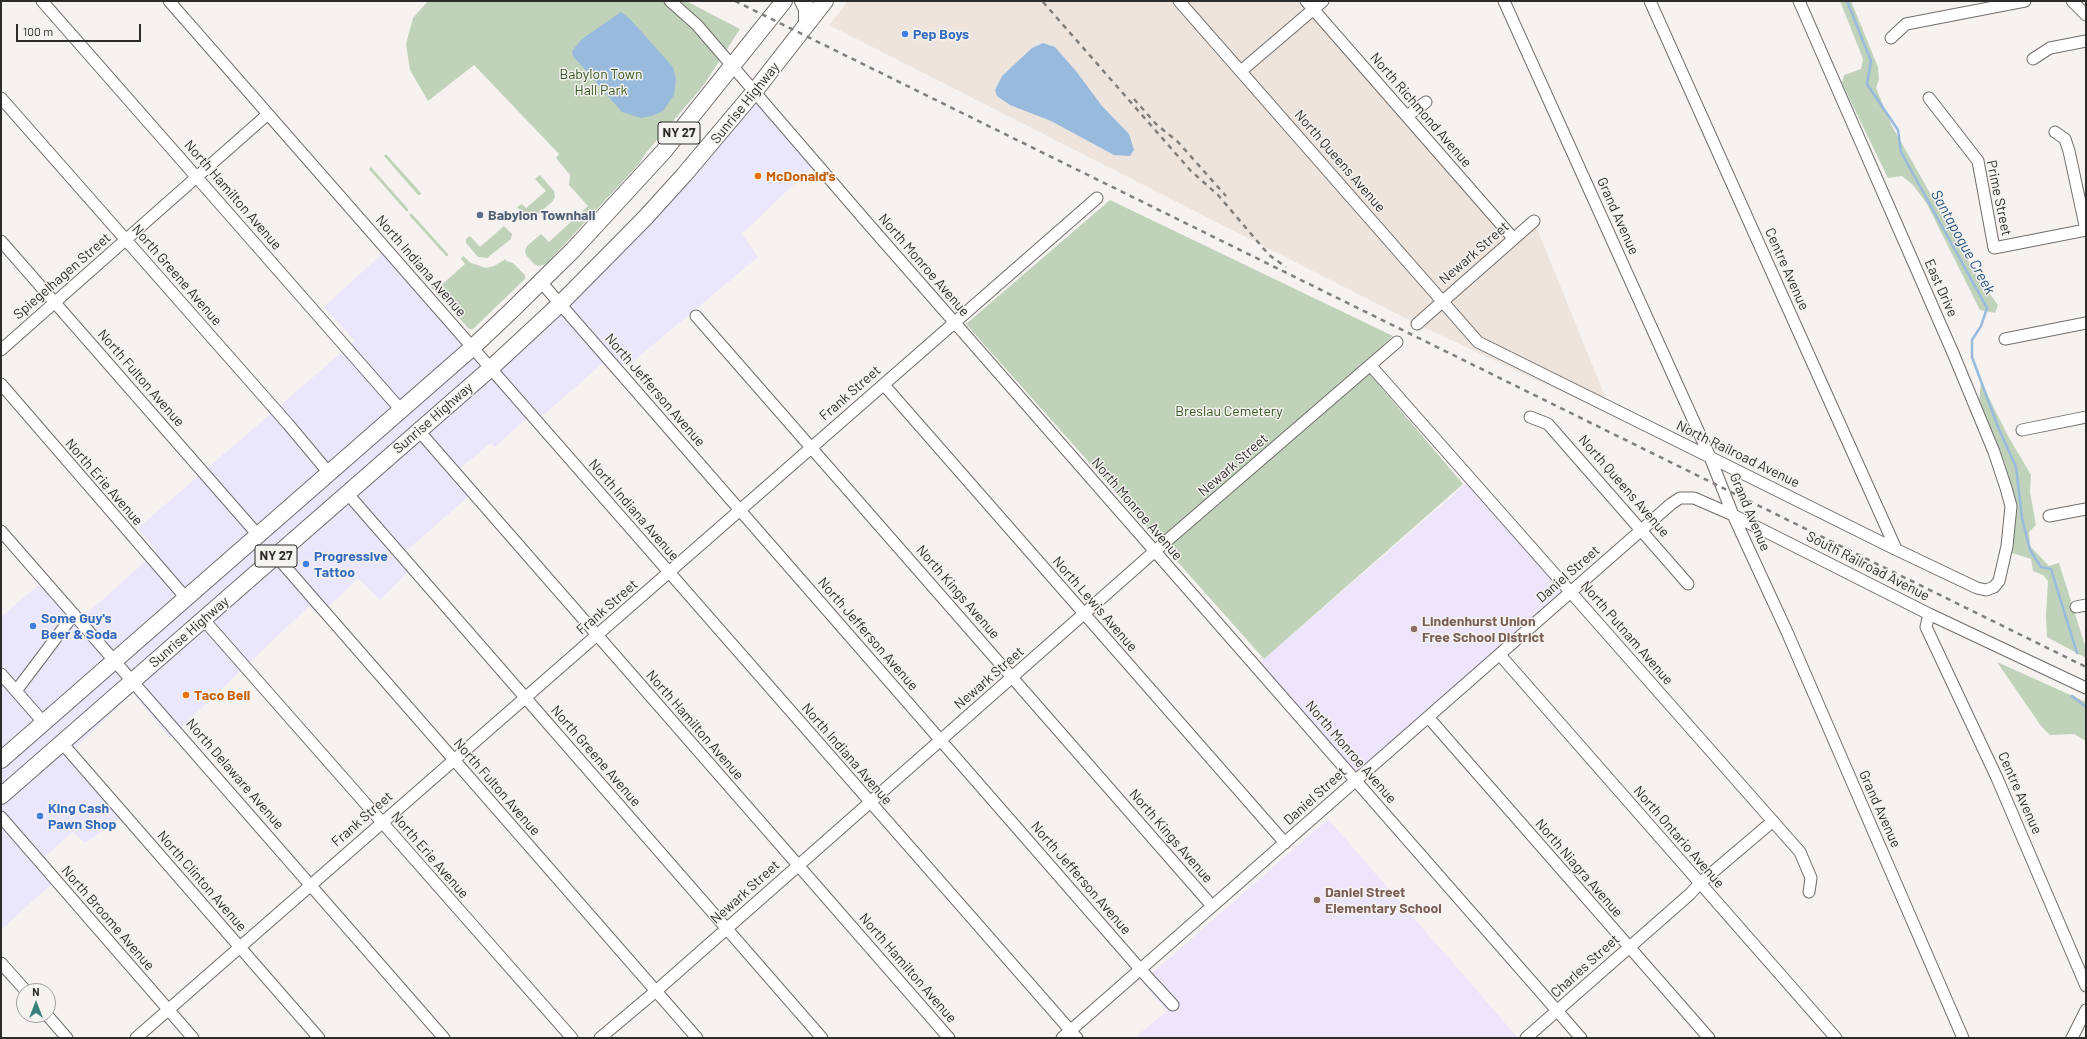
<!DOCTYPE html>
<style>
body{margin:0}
#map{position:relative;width:2087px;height:1039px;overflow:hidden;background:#f5f2f0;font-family:Barlow,sans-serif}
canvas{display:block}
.frame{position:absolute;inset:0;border:2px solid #2d2c2b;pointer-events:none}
.north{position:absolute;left:16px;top:983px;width:40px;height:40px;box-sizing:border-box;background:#f5f2f0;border:1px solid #a5a3a1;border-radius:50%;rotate:0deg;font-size:11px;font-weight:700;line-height:16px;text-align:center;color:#2d2c2b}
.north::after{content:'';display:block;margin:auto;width:14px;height:18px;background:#38807b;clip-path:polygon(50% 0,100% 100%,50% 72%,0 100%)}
.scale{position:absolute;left:16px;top:24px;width:125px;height:18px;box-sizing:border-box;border:2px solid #2d2c2b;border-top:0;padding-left:5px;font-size:12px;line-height:14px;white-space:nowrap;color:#2d2c2b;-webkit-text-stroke:3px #f5f2f0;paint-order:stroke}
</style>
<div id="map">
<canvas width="2087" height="1039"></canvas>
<div class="frame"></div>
<div class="north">N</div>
<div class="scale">100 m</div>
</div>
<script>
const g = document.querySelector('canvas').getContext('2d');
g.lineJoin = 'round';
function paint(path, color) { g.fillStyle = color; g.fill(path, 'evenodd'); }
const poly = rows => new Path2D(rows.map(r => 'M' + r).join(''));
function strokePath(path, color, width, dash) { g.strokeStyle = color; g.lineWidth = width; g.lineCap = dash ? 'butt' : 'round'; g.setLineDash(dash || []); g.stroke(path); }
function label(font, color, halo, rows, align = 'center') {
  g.font = font + ' Barlow,sans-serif'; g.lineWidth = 3; g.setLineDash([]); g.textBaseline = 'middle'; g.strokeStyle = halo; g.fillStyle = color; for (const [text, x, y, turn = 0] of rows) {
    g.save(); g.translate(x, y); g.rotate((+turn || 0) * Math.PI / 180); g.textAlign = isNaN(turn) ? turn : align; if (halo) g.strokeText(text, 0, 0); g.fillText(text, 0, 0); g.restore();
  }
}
paint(poly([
 [754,92,816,163,742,234,758,257,630,364,602,364,543,415,524,420,495,447,491,443,460,468,478,488,406,551,416,564,380,600,358,578,319,616,309,606,170,738,133,693,73,750,128,813,85,843,73,832,42,859,59,877,1,930,1,617,48,577,82,618,157,551,138,528,355,341,324,307,387,249,491,368]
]), '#eae6fc');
paint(poly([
 [848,1,1298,1,1512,245,1534,221,1613,416,1417,324,829,25]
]), '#ede5dd');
paint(poly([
 [1471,480,1571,592,1356,780,1256,666],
 [1328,819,1518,1038,1140,1038,1138,1035,1167,1011,1142,982]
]), '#ece5fb');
paint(poly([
 [428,1,686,1,740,29,703,86,645,154,639,164,546,264,539,266,534,264,526,255,525,251,527,246,541,234,549,242,588,206,569,185,570,175,556,158,559,154,474,65,428,101,410,70,406,44,413,18],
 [1840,1,1851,1,1878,67,1879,79,1876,88,1892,126,1977,276,1998,305,1995,313,1980,310,1927,204,1913,185,1902,176,1888,178,1883,168,1842,83,1844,75,1861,69,1863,59],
 [386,154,421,193,420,195,418,195,384,156],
 [371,167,408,209,408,211,406,211,369,169],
 [540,175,554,191,555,197,552,202,530,221,517,207,522,204,526,208,546,191,535,179],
 [1110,200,1393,336,1362,365,1463,484,1264,659,966,324],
 [411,213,448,254,448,256,446,256,409,215],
 [504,226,512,234,511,239,487,258,478,257,466,243,466,239,470,236,480,247],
 [463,256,471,263,486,268,494,266,506,259,506,261,513,263,525,275,525,279,473,329,469,329,431,287,432,284,438,288,465,264,461,259],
 [1981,382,2008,436,2031,475,2030,492,2036,525,2029,532,2030,546,2049,566,2059,563,2086,649,2086,658,2047,637,2046,616,2048,581,2043,575,2033,571,2031,559,2012,553,2017,507,2004,461,1979,401],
 [1997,662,2086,702,2086,741,2074,734,2050,735,2041,726]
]), '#c1d2ba');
paint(poly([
 [621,12,630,19,673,67,676,79,674,95,663,111,652,116,641,118,622,112,573,56,572,51,582,39],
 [1043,43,1055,47,1076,71,1102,106,1129,134,1134,150,1130,156,1114,155,1051,121,1010,105,997,96,995,90,1002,76,1032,48]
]), '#98badd');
strokePath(poly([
 [1847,1,1871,61,1867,84,1898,130,1901,152,1987,308,1981,326,1972,340,1972,357,1998,427,2016,467,2022,518,2030,550,2041,567,2051,569,2077,653],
 [2072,696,2086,707]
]), '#98badd', 2.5);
const minor = poly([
 [42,1,401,410],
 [169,1,1077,1038],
 [670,1,697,25,864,219,1581,1038],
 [1179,1,1478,342,1893,548,1977,588,1986,590,1994,587,1999,581,2007,546,2011,506,2006,488,1994,452,1953,353,1799,1],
 [1306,1,1513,238],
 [1504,1,1710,457,1733,515,1787,632,1963,1038],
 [1650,1,1896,549],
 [2072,1,2086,15],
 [1891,38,1906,24,2025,1],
 [2033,59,2050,48,2086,41],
 [1241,71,1323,1],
 [1,98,288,424,329,473],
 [1929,98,1978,161,1994,248,2086,230],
 [1407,116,1426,102],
 [2055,132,2065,139,2069,151,2086,230],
 [1,241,258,535],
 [541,282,1140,969,1173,1005],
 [696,316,1212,906],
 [1417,324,1534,221],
 [2005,339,2086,323],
 [1,350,268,114],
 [1371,366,1800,852,1811,878,1809,892],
 [1,384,186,598],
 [884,385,1285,843],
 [1530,417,1548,424,1688,584],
 [2022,430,2086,417],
 [419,431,949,1038],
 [347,493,822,1038],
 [2049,516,2086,509],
 [1,531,444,1038],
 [276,556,697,1038],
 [2076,607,2086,605],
 [1929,614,1926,627,1997,778,2086,986],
 [203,619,572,1038],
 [1500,655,1836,1038],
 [1,674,44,723],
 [16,691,74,614],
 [1428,717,1709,1038],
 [62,743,319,1038],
 [1,817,193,1038],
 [1,963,26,991],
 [47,1015,67,1038],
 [136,1038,1097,198],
 [600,1038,656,991,1155,551,1397,342],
 [1062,1038,1671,504,1680,498,1694,498,1733,515,1929,614,2086,688],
 [1526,1038,1690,894,1700,883,1773,821],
 [2072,1038,2086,1010]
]);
const highway = poly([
 [803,1,807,9,807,24],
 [1,760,473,347,511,311,573,250,664,151,784,1],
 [1,796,491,368,560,304,645,218,684,175,754,92,825,1]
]);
strokePath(minor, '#706d6b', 13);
strokePath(highway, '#706d6b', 18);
strokePath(minor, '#fff', 11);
strokePath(highway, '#fff', 16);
strokePath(poly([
 [735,1,2086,667],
 [1043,2,1191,171,1218,195,1269,255,1286,267],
 [1134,99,1156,124,1178,142,1226,196]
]), '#817f7e', 2.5, [5, 5]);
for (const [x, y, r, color] of [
 [905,34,4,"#3f7fe0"],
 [758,176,4,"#e8710a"],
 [480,215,4,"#5c6f8a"],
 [306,564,4,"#3f7fe0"],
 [33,626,4,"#3f7fe0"],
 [1414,629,4,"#8d6e63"],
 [186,695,4,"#e8710a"],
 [40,816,4,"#3f7fe0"],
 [1317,900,4,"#8d6e63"]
]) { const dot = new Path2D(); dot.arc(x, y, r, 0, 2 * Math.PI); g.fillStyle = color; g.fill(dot); strokePath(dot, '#f5f2f0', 1.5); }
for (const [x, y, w] of [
 [679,133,42],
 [276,556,42]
]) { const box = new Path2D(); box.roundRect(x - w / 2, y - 11, w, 22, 3); g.fillStyle = '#f5f2f0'; g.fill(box); strokePath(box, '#2d2c2b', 1); }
label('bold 13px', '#2d2c2b', null, [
 ["NY 27",679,133],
 ["NY 27",276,556]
]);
label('bold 14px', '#366cbe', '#f5f2f0', [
 ["Pep Boys",913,34],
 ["Progressive",314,556],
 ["Tattoo",314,572],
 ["Some Guy's",41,618],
 ["Beer & Soda",41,634],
 ["King Cash",48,808],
 ["Pawn Shop",48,824]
], 'left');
label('14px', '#345823', '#f5f2f0', [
 ["Babylon Town",601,74],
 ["Hall Park",601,90],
 ["Breslau Cemetery",1229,411]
]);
label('14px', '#2d2c2b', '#f5f2f0', [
 ["Sunrise Highway",745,103,-51],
 ["North Richmond Avenue",1421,110,49],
 ["North Queens Avenue",1340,161,49],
 ["North Hamilton Avenue",233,195,49],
 ["Prime Street",1999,198,78],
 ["Grand Avenue",1618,216,66],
 ["Newark Street",1474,253,-41],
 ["North Monroe Avenue",924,265,49],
 ["North Indiana Avenue",421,266,49],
 ["Centre Avenue",1787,269,66],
 ["North Greene Avenue",177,275,49],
 ["Spiegelhagen Street",62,276,-41],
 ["East Drive",1941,288,66],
 ["North Fulton Avenue",141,378,49],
 ["North Jefferson Avenue",655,390,49],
 ["Frank Street",850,393,-41],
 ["Sunrise Highway",433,418,-41],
 ["North Railroad Avenue",1738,454,26],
 ["Newark Street",1233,465,-41],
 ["North Erie Avenue",104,482,49],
 ["North Queens Avenue",1624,486,49],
 ["North Monroe Avenue",1137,509,49],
 ["North Indiana Avenue",634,510,49],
 ["Grand Avenue",1750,512,67],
 ["South Railroad Avenue",1868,566,27],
 ["Daniel Street",1568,574,-41],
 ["North Kings Avenue",958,592,49],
 ["North Lewis Avenue",1095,604,49],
 ["Frank Street",607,607,-41],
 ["Sunrise Highway",189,632,-41],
 ["North Putnam Avenue",1627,633,49],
 ["North Jefferson Avenue",868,634,49],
 ["Newark Street",989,678,-41],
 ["North Hamilton Avenue",695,725,49],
 ["North Monroe Avenue",1351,752,49],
 ["North Indiana Avenue",847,754,49],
 ["North Greene Avenue",596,756,49],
 ["North Delaware Avenue",235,774,49],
 ["North Fulton Avenue",497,787,49],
 ["Centre Avenue",2020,793,66],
 ["Daniel Street",1315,796,-42],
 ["Grand Avenue",1880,809,66],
 ["Frank Street",362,819,-41],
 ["North Kings Avenue",1171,836,49],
 ["North Ontario Avenue",1679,837,49],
 ["North Erie Avenue",430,855,49],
 ["North Niagra Avenue",1579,868,49],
 ["North Jefferson Avenue",1081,878,49],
 ["North Clinton Avenue",202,881,49],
 ["Newark Street",745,892,-42],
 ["North Broome Avenue",108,918,49],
 ["Charles Street",1585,966,-42],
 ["North Hamilton Avenue",908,968,49]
]);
label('bold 14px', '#c56008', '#f5f2f0', [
 ["McDonald's",766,176],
 ["Taco Bell",194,695]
], 'left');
label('bold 14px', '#4e5e75', '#f5f2f0', [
 ["Babylon Townhall",488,215]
], 'left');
label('bold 14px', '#785e54', '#f5f2f0', [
 ["Lindenhurst Union",1422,621],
 ["Free School District",1422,637],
 ["Daniel Street",1325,892],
 ["Elementary School",1325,908]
], 'left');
label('italic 15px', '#1f517d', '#f5f2f0', [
 ["Santapogue Creek",1963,242,61]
]);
</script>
